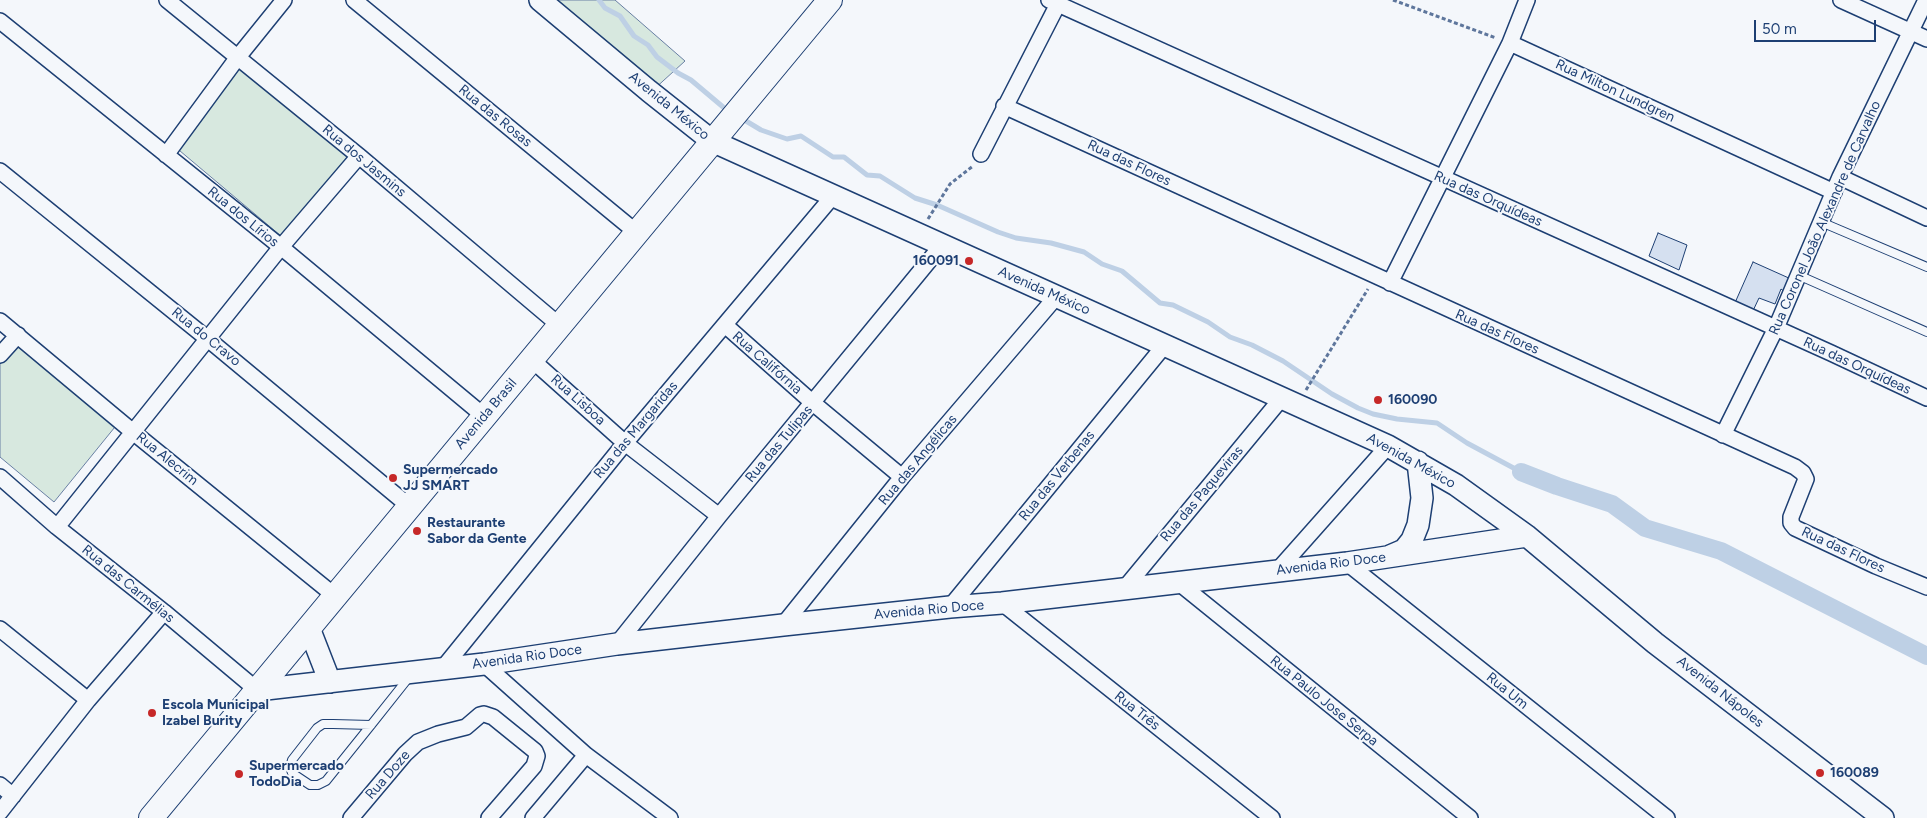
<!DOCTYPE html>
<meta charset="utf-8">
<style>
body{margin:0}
#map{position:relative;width:1927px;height:818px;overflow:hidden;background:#f4f7fb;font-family:Figtree,sans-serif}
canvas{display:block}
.scale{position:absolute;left:1754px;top:20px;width:122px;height:22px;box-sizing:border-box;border:2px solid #1d3f73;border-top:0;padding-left:6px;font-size:15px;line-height:18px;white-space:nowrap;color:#1d3f73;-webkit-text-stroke:4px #f4f7fb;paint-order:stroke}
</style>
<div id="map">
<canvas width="1927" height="818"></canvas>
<div class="scale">50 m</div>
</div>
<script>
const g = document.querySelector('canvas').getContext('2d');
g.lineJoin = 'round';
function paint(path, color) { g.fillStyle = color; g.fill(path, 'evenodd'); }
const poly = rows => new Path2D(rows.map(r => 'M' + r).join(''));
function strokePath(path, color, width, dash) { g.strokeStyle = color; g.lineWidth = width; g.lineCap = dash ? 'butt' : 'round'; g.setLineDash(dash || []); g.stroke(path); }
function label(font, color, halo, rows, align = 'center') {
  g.font = font + ' Figtree,sans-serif'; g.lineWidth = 4; g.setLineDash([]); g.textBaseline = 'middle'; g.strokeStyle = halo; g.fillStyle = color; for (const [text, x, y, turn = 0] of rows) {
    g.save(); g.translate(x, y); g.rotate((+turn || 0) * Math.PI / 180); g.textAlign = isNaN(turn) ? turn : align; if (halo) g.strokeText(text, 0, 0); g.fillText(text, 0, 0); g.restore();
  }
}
const green = poly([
 [544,0,615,0,685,61,652,91,544,0],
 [234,58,349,155,281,236,167,140,234,58],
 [10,332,119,422,54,502,0,457,0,344,10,332]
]);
paint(green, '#d7e8df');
strokePath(green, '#687fa3', 1);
strokePath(poly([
 [599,0,605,8,620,16,634,36,648,45,657,57,678,73,691,80,729,112],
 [741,118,761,130,787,139,801,136,833,157,844,157,867,175,880,176,915,198,937,205,998,232,1016,238,1051,243,1084,252,1102,264,1122,271,1160,303,1173,305,1208,322,1230,337,1252,345,1283,361,1332,394,1358,408,1373,414,1397,419,1437,423,1467,443,1521,472]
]), '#bed0e5', 5);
strokePath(poly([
 [1521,472,1557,486,1612,504,1645,528,1721,551,1927,656]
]), '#bed0e5', 18);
const building = poly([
 [1658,233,1687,245,1679,270,1649,256,1658,233],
 [1753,262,1791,279,1786,293,1781,289,1775,304,1759,298,1751,315,1734,305,1753,262]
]);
paint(building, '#d5e0f0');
strokePath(building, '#1d3f73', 1);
const lane = poly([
 [1821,222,1927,267],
 [1798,275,1927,332],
 [371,725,333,724,323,724,317,728,292,760,290,767,292,773,310,785,318,785,326,781,371,725,410,676]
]);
const street = poly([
 [167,0,359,156,559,325],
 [354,0,636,232],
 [1049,0,1831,353,1927,398],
 [1841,0,1927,39],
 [0,21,281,247,484,416],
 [1510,43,1834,192],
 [1004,106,1795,467,1803,473,1806,479,1791,517,1791,523,1795,528,1876,566,1927,587],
 [981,154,1060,0],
 [166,155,238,57,284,0],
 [0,171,209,340,409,506],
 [1840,177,1927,218],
 [1390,283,1510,43,1527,0],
 [0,321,133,432,335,596],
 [725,325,813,403,902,477],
 [0,355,18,335],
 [531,359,625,443,719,516],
 [1723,435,1776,328,1840,177,1926,0],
 [0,477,57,527,164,612,257,690],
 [57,527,281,247,359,156],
 [1347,563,1667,818],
 [1277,571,1388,446],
 [1179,583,1470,818],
 [1124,589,1281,399],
 [1002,603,1272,818],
 [950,607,1164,346],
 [783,625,902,477,1056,297],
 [0,629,88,700],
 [617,644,719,516,942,245],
 [484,664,586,755,670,818],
 [443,668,625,443,833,196],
 [0,785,13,796],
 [0,812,88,700,164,612],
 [351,818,405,754,418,742,438,734,466,727,480,715,484,714,493,717,535,751,537,756,534,766,489,818],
 [533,818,586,755]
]);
const secondary = poly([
 [540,0,649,91,712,141,1388,446,1456,485,1527,536,1655,643,1883,818],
 [1390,556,1404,550,1412,540,1418,525,1422,498,1418,462],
 [309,628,330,682],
 [257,690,484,664,617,644,783,625,950,607,1002,603,1347,563,1527,536]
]);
const primary = poly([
 [151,818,830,0]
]);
strokePath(lane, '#1d3f73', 10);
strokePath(street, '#1d3f73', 18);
strokePath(secondary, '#1d3f73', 24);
strokePath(primary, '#1d3f73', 26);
strokePath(poly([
 [1393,0,1496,38],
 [928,219,950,184,973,166],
 [1306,390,1368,289]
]), '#5e769c', 3, [4, 2.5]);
strokePath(lane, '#f4f7fb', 8);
strokePath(street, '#f4f7fb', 15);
strokePath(secondary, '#f4f7fb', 21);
strokePath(primary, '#f4f7fb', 24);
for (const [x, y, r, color] of [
 [969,261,5,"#c62828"],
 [1378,400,5,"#c62828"],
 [393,478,5,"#c62828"],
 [417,531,5,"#c62828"],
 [152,713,5,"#c62828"],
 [1820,773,5,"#c62828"],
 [239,774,5,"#c62828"]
]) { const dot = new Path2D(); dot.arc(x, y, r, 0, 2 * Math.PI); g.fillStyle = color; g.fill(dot); strokePath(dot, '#f4f7fb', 2); }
label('14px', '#1d3f73', '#f4f7fb', [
 ["Rua Milton Lundgren",1615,91,25],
 ["Avenida México",669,106,39],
 ["Rua das Rosas",495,116,39],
 ["Rua dos Jasmins",364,161,40],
 ["Rua das Flores",1129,163,25],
 ["Rua das Orquídeas",1488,199,24],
 ["Rua dos Lírios",243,217,39],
 ["Rua Coronel João Alexandre de Carvalho",1825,218,-66],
 ["Avenida México",1044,291,24],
 ["Rua das Flores",1497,332,24],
 ["Rua do Cravo",206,337,39],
 ["Rua Califórnia",767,363,41],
 ["Rua das Orquídeas",1857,366,25],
 ["Rua Lisboa",578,400,42],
 ["Avenida Brasil",486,414,-50],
 ["Rua das Margaridas",636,430,-50],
 ["Rua das Tulipas",779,444,-50],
 ["Rua Alecrim",167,459,39],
 ["Rua das Angélicas",918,460,-50],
 ["Avenida México",1411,461,29],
 ["Rua das Verbenas",1057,476,-51],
 ["Rua das Paqueviras",1202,494,-50],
 ["Rua das Flores",1843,550,25],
 ["Avenida Rio Doce",1331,564,-7],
 ["Rua das Carmélias",128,584,39],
 ["Avenida Rio Doce",929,610,-5],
 ["Avenida Rio Doce",527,657,-8],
 ["Rua Um",1507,691,39],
 ["Avenida Nápoles",1720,692,38],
 ["Rua Paulo Jose Serpa",1324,701,39],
 ["Rua Três",1137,711,38],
 ["Rua Doze",388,775,-49]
]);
label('bold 14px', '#1d3f73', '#f4f7fb', [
 ["160091",959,261,"right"],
 ["160090",1388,400],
 ["Supermercado",403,470],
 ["JJ SMART",403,486],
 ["Restaurante",427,523],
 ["Sabor da Gente",427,539],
 ["Escola Municipal",162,705],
 ["Izabel Burity",162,721],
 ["Supermercado",249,766],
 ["TodoDia",249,782],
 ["160089",1830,773]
], 'left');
</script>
